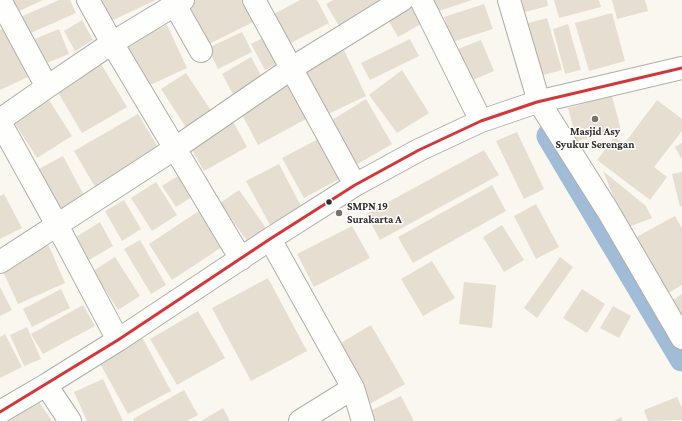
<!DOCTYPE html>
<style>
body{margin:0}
canvas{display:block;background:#faf7f1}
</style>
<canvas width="682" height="421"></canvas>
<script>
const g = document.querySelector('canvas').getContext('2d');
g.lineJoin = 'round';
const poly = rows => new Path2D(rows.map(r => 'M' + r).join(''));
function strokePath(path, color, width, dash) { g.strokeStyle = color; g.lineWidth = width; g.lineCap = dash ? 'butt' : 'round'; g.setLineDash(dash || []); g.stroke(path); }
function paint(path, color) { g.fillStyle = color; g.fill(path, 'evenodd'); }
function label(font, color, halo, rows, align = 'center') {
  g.font = font + ' "Crimson Pro",serif'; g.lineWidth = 3; g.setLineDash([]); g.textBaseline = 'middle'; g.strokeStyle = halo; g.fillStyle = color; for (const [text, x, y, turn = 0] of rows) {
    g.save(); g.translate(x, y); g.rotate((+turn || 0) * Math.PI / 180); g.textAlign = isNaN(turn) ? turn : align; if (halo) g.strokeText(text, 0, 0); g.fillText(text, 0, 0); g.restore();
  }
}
strokePath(poly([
 [549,136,682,359]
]), '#a0bcd7', 25);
paint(poly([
 [8,0,43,0,15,13],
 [59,0,70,0,76,13,24,36,16,19],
 [102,0,156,0,111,21],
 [189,0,249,0,259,19,209,44,187,1],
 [300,0,317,0,329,23,289,44,274,14],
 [333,0,388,0,339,26,326,4],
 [426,0,472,0,430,14],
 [513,0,547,0,548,6,517,14],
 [554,0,599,0,601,7,559,18],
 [612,0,645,0,648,11,617,19],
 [411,2,423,23,398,37,386,16],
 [484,4,493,29,452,42,444,17],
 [612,13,625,61,589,71,575,23],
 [547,18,562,70,536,77,521,25],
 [82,20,93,40,75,51,64,31],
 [568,24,581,70,565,74,553,29],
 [167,25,187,68,146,87,126,44],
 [9,26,32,75,0,90,0,30],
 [59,29,69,54,37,67,27,42],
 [242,32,252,52,218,69,208,48],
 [267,36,281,62,265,70,251,44],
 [410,39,419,56,370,80,361,63],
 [481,40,494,71,466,83,453,51],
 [343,48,366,96,326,115,302,68],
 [251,57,264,81,235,98,222,74],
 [101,64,127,107,82,133,56,89],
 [402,70,429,113,397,133,369,95],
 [186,73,212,112,187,129,161,89],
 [287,83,306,119,258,145,239,109],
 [612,96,621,130,577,141,568,108],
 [47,97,72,136,37,158,12,119],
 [366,99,392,144,356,165,329,122],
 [657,100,682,119,682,131,654,167,667,177,650,200,597,160,615,137,624,144],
 [138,114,162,154,98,192,74,151],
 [231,118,247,147,204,171,188,143],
 [517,132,544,189,524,199,496,141],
 [322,137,343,177,304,198,282,158],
 [682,143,682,160,675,147],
 [484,150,499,175,380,240,366,214],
 [63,156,86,199,58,214,35,171],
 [279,164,302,208,270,225,246,181],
 [603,171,646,206,652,218,626,228],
 [682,172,682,206,680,207,672,174],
 [181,174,195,195,176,207,162,186],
 [156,182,177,215,152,231,131,198],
 [492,185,506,211,413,263,398,237],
 [239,190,266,228,247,241,220,203],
 [4,194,22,228,0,239,0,196],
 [124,200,141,229,122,241,105,211],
 [536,204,559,247,536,259,514,216],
 [199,211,222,247,172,280,149,244],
 [675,216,682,228,682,285,665,295,633,239],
 [100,222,113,246,89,260,76,237],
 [502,225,524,260,504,272,483,237],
 [352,226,370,258,314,287,297,254],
 [140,240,166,285,151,294,124,249],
 [48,244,65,283,18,304,0,265],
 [115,257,140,296,118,310,93,271],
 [560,257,573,267,537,318,524,308],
 [432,261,455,298,423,316,401,279],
 [268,278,307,351,251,381,212,308],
 [464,282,496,285,492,328,459,324],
 [0,287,12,310,0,316],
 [61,289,70,308,32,327,23,309],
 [582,289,605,304,587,333,563,318],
 [682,294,682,321,670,302],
 [83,305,95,326,43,354,31,334],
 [613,306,631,316,619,338,600,328],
 [198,311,225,358,177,385,150,339],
 [371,325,405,384,368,405,334,347],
 [27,327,41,359,24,366,10,335],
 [5,334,22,367,0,378,0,337],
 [142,337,171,391,128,414,98,360],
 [103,379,123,421,87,421,74,392],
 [184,390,198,415,187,421,134,421,133,419],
 [35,396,52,421,0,421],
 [401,396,414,421,375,421,370,411],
 [677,397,682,408,682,420,648,421,644,410],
 [223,408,230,421,201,421],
 [621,417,623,421,614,421]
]), '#e6ded1');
const minor = poly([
 [0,0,47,87],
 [88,0,112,43,241,259],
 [254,0,355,185],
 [421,0,481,121],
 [509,0,539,102,608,211,682,338],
 [175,5,201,51],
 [0,120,47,87,112,43,183,0],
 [0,122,57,225,118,340],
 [270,239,353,388,363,421],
 [0,262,174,149,292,68,402,0],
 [46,385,70,421],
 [0,412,46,385,118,340,270,239,355,185,419,150,481,121,537,102,682,68],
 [300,421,353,388]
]);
strokePath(minor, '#b1aeaa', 24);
strokePath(minor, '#fefefd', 22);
strokePath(poly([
 [0,412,118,340,270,239,355,185,419,150,481,121,537,102,682,68]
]), '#d5363a', 3);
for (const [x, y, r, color] of [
 [595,119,4,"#777470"],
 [329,202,3.5,"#312e2a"],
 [339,213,4,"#777470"]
]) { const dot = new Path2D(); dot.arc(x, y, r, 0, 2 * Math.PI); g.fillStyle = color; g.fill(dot); strokePath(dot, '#fff', 1.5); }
label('bold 11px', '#312e2a', '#fff', [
 ["Masjid Asy",595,132],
 ["Syukur Serengan",595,145],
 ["SMPN 19",347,207,"left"],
 ["Surakarta A",347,220,"left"]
]);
</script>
